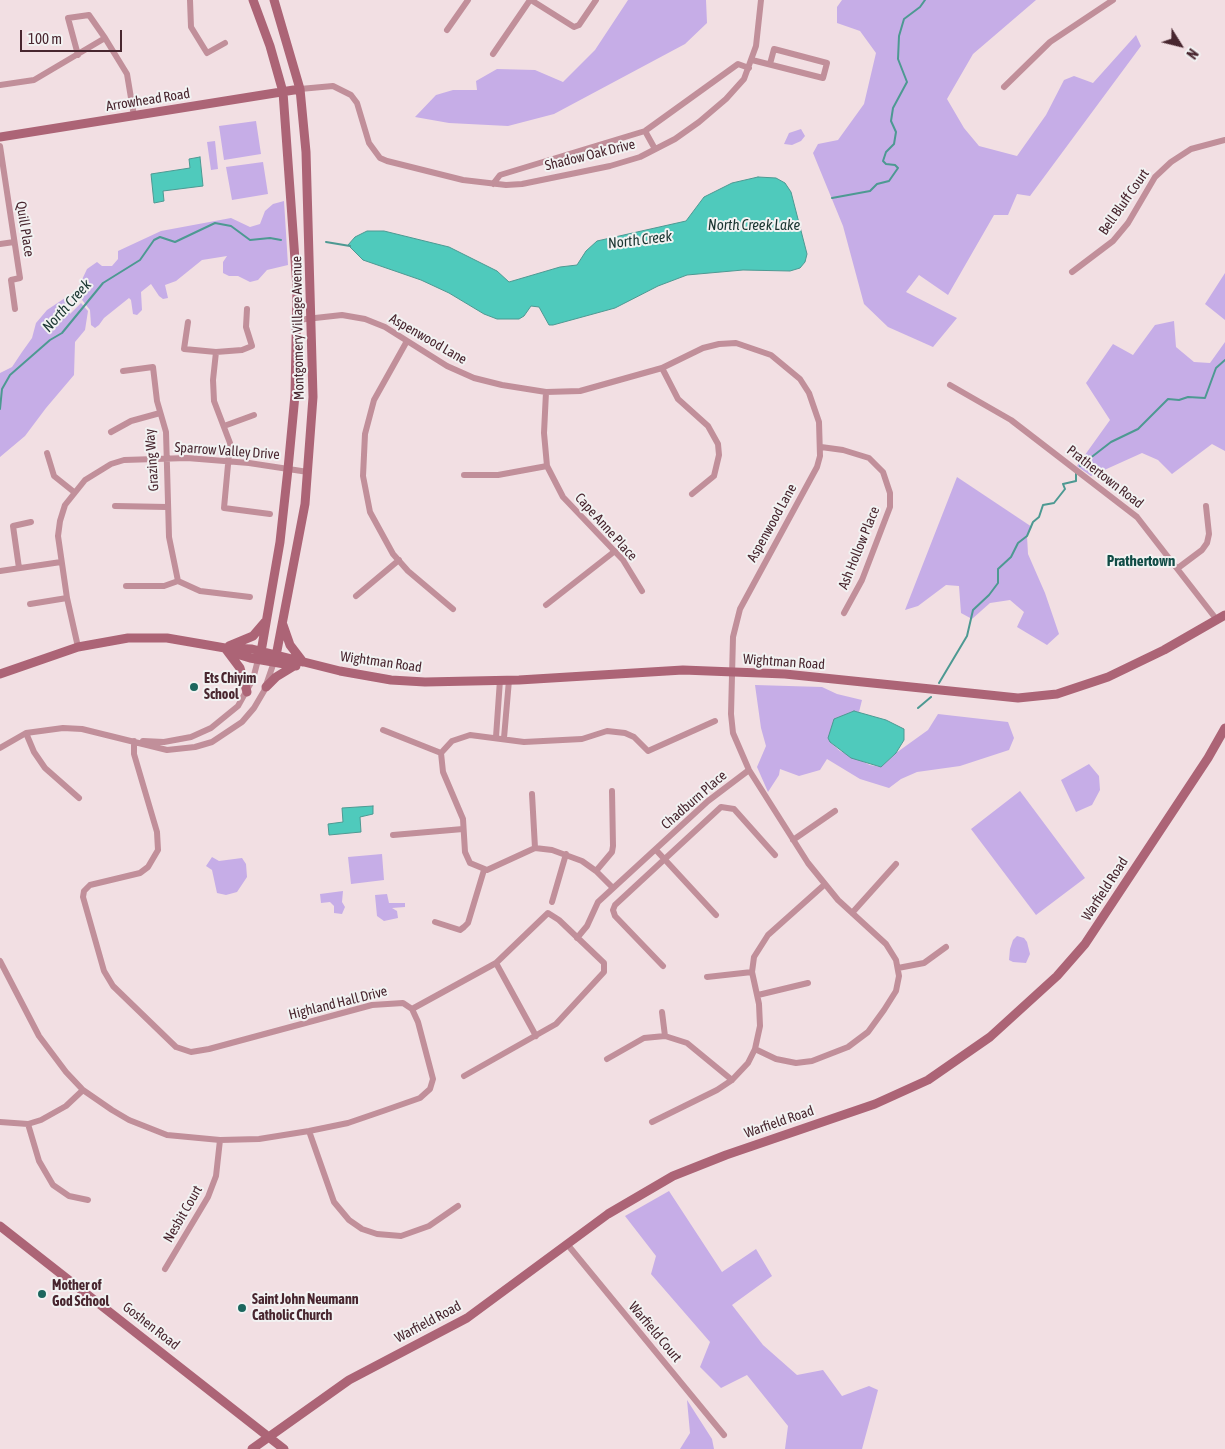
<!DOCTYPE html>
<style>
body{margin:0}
#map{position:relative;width:1225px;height:1449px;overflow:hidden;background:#f2dfe3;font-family:"Asap Condensed",sans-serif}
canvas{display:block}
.north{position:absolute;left:1155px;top:20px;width:50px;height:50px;-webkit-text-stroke:4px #f2f2f2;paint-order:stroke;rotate:126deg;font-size:14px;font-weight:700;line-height:20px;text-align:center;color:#48262f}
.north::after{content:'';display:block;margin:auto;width:18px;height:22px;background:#48262f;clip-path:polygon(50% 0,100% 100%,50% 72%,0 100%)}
.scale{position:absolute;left:20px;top:30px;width:102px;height:22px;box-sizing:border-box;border:2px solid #48262f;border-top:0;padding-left:6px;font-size:15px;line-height:18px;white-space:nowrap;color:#48262f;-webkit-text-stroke:4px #f2f2f2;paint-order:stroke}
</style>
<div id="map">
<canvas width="1225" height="1449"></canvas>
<div class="north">N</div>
<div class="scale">100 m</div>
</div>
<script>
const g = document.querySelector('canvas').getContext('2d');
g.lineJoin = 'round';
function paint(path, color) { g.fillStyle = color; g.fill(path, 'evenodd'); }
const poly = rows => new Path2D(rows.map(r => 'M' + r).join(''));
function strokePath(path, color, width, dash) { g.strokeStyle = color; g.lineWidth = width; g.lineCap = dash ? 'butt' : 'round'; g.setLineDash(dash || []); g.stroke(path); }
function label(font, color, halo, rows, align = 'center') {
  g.font = font + ' "Asap Condensed",sans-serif'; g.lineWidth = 4; g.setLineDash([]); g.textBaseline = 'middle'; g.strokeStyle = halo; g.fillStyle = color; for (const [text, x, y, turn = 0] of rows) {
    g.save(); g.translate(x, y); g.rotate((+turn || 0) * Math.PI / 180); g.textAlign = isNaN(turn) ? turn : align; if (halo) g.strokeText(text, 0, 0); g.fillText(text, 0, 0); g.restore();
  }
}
paint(poly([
 [628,0,706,0,707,23,685,44,554,114,508,126,449,123,415,117,436,95,453,90,477,90,476,81,497,69,535,70,563,82,595,50],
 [842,0,1036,0,973,54,947,99,964,128,979,146,1017,156,1046,115,1064,80,1074,76,1093,83,1136,35,1141,46,1030,196,1017,194,1008,215,994,215,948,295,919,275,906,292,957,318,933,347,888,327,864,304,843,226,813,153,818,144,838,140,864,104,876,53,860,31,837,23,837,7],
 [256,121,261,154,224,160,219,126],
 [801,129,805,136,801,141,792,145,784,144,789,133],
 [215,141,218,169,211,170,207,142],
 [263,162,268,194,232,200,226,167],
 [284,201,288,265,267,270,258,280,250,282,238,276,229,276,223,273,223,262,227,256,202,260,176,281,165,285,168,298,163,299,159,296,151,284,141,292,142,310,137,315,133,314,131,300,129,298,104,318,99,325,95,328,91,325,90,310,79,296,79,286,87,269,97,262,102,266,112,266,118,259,118,251,161,231,231,218,250,227,260,224,265,211,273,204],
 [1225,273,1225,320,1205,304],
 [65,298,70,314,81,303,88,311,85,330,75,342,74,375,46,408,25,436,0,457,0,373,12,367,22,352,32,338,36,323,47,310],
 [1174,321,1176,347,1194,362,1210,363,1225,342,1225,451,1212,444,1172,474,1158,460,1142,453,1091,476,1077,466,1110,420,1086,383,1113,344,1133,355,1155,325],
 [957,477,1032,527,1027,536,1028,554,1045,593,1059,634,1047,645,1017,627,1024,612,1010,600,990,603,972,619,961,613,959,586,946,585,918,606,905,610],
 [755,685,822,687,837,694,862,700,859,712,854,711,830,742,840,751,870,765,881,767,896,753,928,730,938,714,1008,722,1014,738,1009,750,960,766,917,772,901,779,889,788,860,779,827,759,820,770,799,776,780,769,779,775,768,792,757,767,766,746,761,728],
 [1089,764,1099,776,1100,790,1092,805,1076,812,1061,780],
 [1020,791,1085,878,1036,915,971,829],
 [382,854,384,880,351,884,348,857],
 [212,857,219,861,242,858,246,864,247,877,237,892,226,895,217,893,212,870,206,866],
 [343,891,342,902,345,907,342,914,334,913,334,906,330,902,321,903,320,894],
 [387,894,389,903,405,903,405,907,392,908,397,911,398,918,384,921,377,916,375,895],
 [1017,936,1024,938,1027,942,1030,954,1026,963,1013,962,1009,960,1010,949,1013,940],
 [669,1191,722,1272,756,1249,772,1276,732,1305,763,1345,797,1375,823,1370,842,1396,869,1386,878,1390,862,1449,785,1449,788,1426,747,1375,721,1388,700,1367,710,1342,651,1274,656,1256,625,1216],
 [687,1400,712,1439,714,1449,680,1449,690,1433]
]), '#c6ade7');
const water = poly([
 [200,157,203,186,163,191,164,201,154,203,151,174,190,168,189,159,200,157],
 [758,177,776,178,785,183,791,192,807,254,805,262,800,268,790,271,743,270,687,275,658,286,615,308,553,325,549,325,539,307,531,306,524,316,519,319,497,319,484,314,449,293,421,280,363,260,348,245,355,237,367,231,384,231,449,247,497,271,509,282,560,267,577,265,586,251,597,241,686,221,704,197,732,183,758,177],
 [854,711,886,720,904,729,904,740,896,753,881,767,851,758,830,742,828,738,834,719,854,711],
 [373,806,373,814,360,817,361,832,329,835,328,824,343,822,342,808,373,806]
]);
paint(water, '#4fcabc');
strokePath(water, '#4d9992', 1);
strokePath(poly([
 [832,198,870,191,877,184,889,181,898,168,895,165,886,164,883,161,886,152,894,144,896,132,891,121,893,108,907,82,898,59,899,36,904,19,920,7,925,0],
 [326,242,350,246],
 [0,409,2,389,10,375,50,340,62,333,103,283,140,260,154,240,160,237,175,242,215,223,231,226,250,240,270,238,281,240],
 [1080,466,1111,442,1138,429,1168,399,1179,400,1188,397,1205,398,1216,368,1225,360],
 [939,683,967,636,973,610,989,595,998,583,998,569,1011,557,1018,543,1027,536,1033,522,1039,517,1043,505,1054,503,1065,489,1063,484,1076,481,1076,472],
 [918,708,931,697]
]), '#4d9992', 2);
strokePath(poly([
 [190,0,191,27,207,53,225,43],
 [531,0,574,27,579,25,596,0],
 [447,30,468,0],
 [493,54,530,0],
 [78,55,68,18,89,15,105,38],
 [752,60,823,78,827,63,774,49,770,64],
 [0,85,34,80,105,38,127,74,134,116],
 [1004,87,1050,42,1113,0],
 [300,89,333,86,351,95,357,103,369,143,380,158,387,161,463,180,506,185,522,184,610,166,640,157,675,139,699,122,726,99,744,79,756,46,761,0],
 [645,131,655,149],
 [0,146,20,278,11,280,15,309],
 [493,184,500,175,645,131,738,64,749,68],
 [0,244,14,242],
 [1072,272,1113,241,1128,223,1155,177,1171,162,1191,149,1225,140],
 [297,320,342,315,365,319,385,327,447,366,474,378,502,385,546,392,580,391,662,368,703,348,719,344,736,343,771,355,800,379,809,393,819,422,820,456,817,467,740,609,733,637,731,714,733,733,749,770,808,863,838,900,886,944,896,960,899,976,896,991,884,1010,868,1032,848,1047,812,1061,796,1063,776,1059,755,1049],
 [188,322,184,349,216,352,242,350,252,346,246,327,247,309],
 [407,341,374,400,365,434,363,476,370,512,393,554,408,571,453,609],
 [216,352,213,380,214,401,230,443,224,508,270,514],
 [662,368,678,399,708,426,718,444,719,455,714,476,692,494],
 [123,371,153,367,157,401,166,432,169,537,178,581],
 [950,385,1011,420,1137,517,1217,620],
 [546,392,544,433,547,466,563,497,623,560,642,591],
 [224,426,254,415],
 [111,432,131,421,160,413],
 [821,447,843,450,869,458,883,472,890,493,890,507,862,580,844,613],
 [47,453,54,476,74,492],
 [464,475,498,475,547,466],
 [115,506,167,507],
 [19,568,13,526,31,522],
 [1178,568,1202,550,1207,543,1209,534,1206,506],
 [0,571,61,562],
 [178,581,200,591,250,597],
 [126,586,164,586,178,581],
 [356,596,399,560],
 [30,604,67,598],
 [546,605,615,551],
 [78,647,67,598,58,536,60,521,65,505,85,480,111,464,124,460,187,458,249,463,308,472],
 [383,730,441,753],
 [26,733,34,752,45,768,79,798],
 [496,737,500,680],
 [504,738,509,680],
 [143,741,164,742,191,737,211,728,238,706,253,679,259,656],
 [0,748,26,733,63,728,82,729,167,750,195,747,212,742,242,722,254,708,264,691,275,659],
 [532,794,535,848],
 [393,835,463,829],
 [793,840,835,811],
 [656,850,716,915],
 [596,871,612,852,613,846,612,791],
 [613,888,596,871,582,861,552,850,535,848,487,870,470,863,465,852,463,819,443,772,441,753,452,741,470,735,524,742,582,739,607,731,625,733,634,737,648,751,715,721],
 [552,902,566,854],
 [852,913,896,864],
 [435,922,460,930,464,927,468,923,484,870],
 [577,938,587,926,598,902,708,801,749,770],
 [0,961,39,1036,66,1072,83,1090,112,1110,129,1120,167,1135,220,1140,259,1139,309,1131,348,1123,383,1111,420,1098,430,1089,433,1079,418,1022,412,1009,403,1003,372,1005,209,1049,191,1052,176,1047,113,986,104,971,83,897,84,891,90,885,140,873,148,867,158,850,157,832,134,754,134,741],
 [496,963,536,1036],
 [663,966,615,916,613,910,615,905,721,807,734,809,775,855],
 [898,968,924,963,946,947],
 [707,977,752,972],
 [758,995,808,983],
 [412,1009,496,963,548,913,559,920,604,963,604,972,556,1024,464,1076],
 [662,1012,665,1036],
 [607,1059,644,1038,665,1036,687,1043,732,1080],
 [0,1122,28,1124,41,1120,66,1106,83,1090],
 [652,1122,717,1090,732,1080,748,1063,755,1049,760,1026,759,1004,752,972,754,957,768,935,824,885],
 [28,1124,39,1161,53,1185,69,1196,88,1200],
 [309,1131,334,1202,349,1220,362,1229,377,1234,401,1236,429,1226,458,1206],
 [567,1244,724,1435],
 [165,1269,208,1197,216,1176,220,1140]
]), '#c18f9a', 6);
strokePath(poly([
 [253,0,270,46,283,92,297,288,295,395,288,469,280,542,261,652],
 [274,0,300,89,306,152,313,397,305,504,276,656],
 [0,137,300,89],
 [283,625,290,645,303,662],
 [229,646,253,636,265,622],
 [225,648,240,668,247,692],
 [234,649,240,655,250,658,296,666],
 [0,674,78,647,128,638,167,638,225,648,252,649,340,671,391,680,425,682,519,680,683,670,785,674,1018,698,1057,694,1108,677,1164,650,1225,615],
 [266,687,276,677,294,666],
 [0,1226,284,1449],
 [252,1449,349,1380,467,1318,608,1214,673,1176,726,1155,875,1104,928,1080,990,1037,1057,976,1085,944,1208,758,1225,728]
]), '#ac6476', 9);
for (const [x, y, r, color] of [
 [194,687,5,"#1c665e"],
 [42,1294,5,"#1c665e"],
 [242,1308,5,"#1c665e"]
]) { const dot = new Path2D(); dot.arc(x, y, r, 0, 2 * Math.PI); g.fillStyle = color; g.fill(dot); strokePath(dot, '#f2f2f2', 2); }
label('14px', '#48262f', '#f2f2f2', [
 ["Arrowhead Road",148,100,-9],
 ["Shadow Oak Drive",590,155,-14],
 ["Bell Bluff Court",1124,202,-55],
 ["Quill Place",25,229,81],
 ["Montgomery Village Avenue",298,328,-91],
 ["Aspenwood Lane",428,339,30],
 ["Sparrow Valley Drive",227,451,4],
 ["Grazing Way",152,460,-94],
 ["Prathertown Road",1105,477,38],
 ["Aspenwood Lane",772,523,-61],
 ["Cape Anne Place",606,527,48],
 ["Ash Hollow Place",859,548,-68],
 ["Wightman Road",381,662,8],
 ["Wightman Road",784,662,4],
 ["Chadburn Place",694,800,-41],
 ["Warfield Road",1105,889,-57],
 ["Highland Hall Drive",338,1003,-14],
 ["Warfield Road",779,1122,-19],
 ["Nesbit Court",183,1214,-60],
 ["Warfield Road",428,1322,-28],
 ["Goshen Road",151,1326,38],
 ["Warfield Court",655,1332,50]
]);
label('bold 14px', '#48262f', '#f2f2f2', [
 ["Ets Chiyim",204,679],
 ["School",204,695],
 ["Mother of",52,1286],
 ["God School",52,1302],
 ["Saint John Neumann",252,1300],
 ["Catholic Church",252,1316]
], 'left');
label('italic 15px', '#1a3531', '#f2f2f2', [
 ["North Creek Lake",754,225],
 ["North Creek",640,240,-7],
 ["North Creek",67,306,-48]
]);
label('bold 15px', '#114c46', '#f2f2f2', [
 ["Prathertown",1141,561]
]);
</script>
